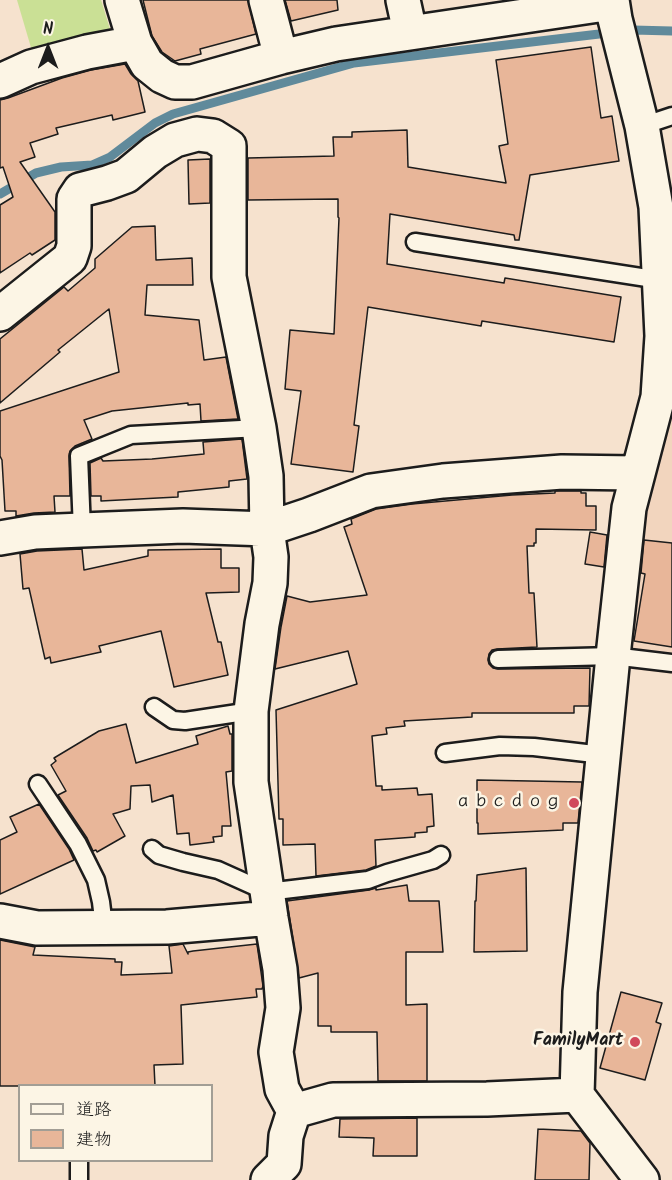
<!DOCTYPE html>
<meta charset="utf-8">
<style>
body{margin:0}
#map{position:relative;width:672px;height:1180px;overflow:hidden;background:#f6e2ce;font-family:Kalam,"Klee One",sans-serif}
canvas{display:block}
.legend{position:absolute;left:18px;top:1084px;width:195px;height:78px;box-sizing:border-box;background:#fcf5e5;border:2px solid #a29e95;margin:0;padding:8px 10px;list-style:none;font-size:18px;color:#1c1c1c}
.legend li{display:flex;align-items:center;gap:12px;height:30px}
.legend b{width:30px;border:2px solid #a29e95}
.north{position:absolute;left:18px;top:18px;width:60px;height:60px;-webkit-text-stroke:4px #fcf5e5;paint-order:stroke;rotate:0deg;font-size:16px;font-weight:700;line-height:24px;text-align:center;color:#1c1c1c}
.north::after{content:'';display:block;margin:auto;width:21px;height:27px;background:#1c1c1c;clip-path:polygon(50% 0,100% 100%,50% 72%,0 100%)}
</style>
<div id="map">
<canvas width="672" height="1180"></canvas>
<ul class="legend">
<li><b style="height:8px;background:#fcf5e5"></b>道路</li>
<li><b style="height:16px;background:#e8b699"></b>建物</li>
</ul>
<div class="north">N</div>
</div>
<script>
const g = document.querySelector('canvas').getContext('2d');
g.lineJoin = 'round';
function paint(path, color) { g.fillStyle = color; g.fill(path, 'evenodd'); }
const poly = rows => new Path2D(rows.map(r => 'M' + r).join(''));
function strokePath(path, color, width, dash) { g.strokeStyle = color; g.lineWidth = width; g.lineCap = dash ? 'butt' : 'round'; g.setLineDash(dash || []); g.stroke(path); }
function label(font, color, halo, rows, align = 'center') {
  g.font = font + ' Kalam,"Klee One",sans-serif'; g.lineWidth = 5; g.setLineDash([]); g.textBaseline = 'middle'; g.strokeStyle = halo; g.fillStyle = color; for (const [text, x, y, turn = 0] of rows) {
    g.save(); g.translate(x, y); g.rotate((+turn || 0) * Math.PI / 180); g.textAlign = isNaN(turn) ? turn : align; if (halo) g.strokeText(text, 0, 0); g.fillText(text, 0, 0); g.restore();
  }
}
paint(poly([
 [664,418,672,419,672,674,631,669,639,540]
]), '#f2d5be');
paint(poly([
 [17,0,101,0,110,29,32,51]
]), '#cae095');
strokePath(poly([
 [0,194,36,173,61,167,92,165,110,157,155,123,173,114,354,63,633,30,672,31]
]), '#608a9b', 9);
const building = poly([
 [143,0,248,0,256,34,200,49,201,54,175,61,162,52,152,36,143,0],
 [285,0,337,0,338,10,291,21,285,0],
 [591,47,601,118,612,116,619,161,530,175,519,240,515,240,514,235,390,214,387,264,504,283,505,278,621,297,614,342,482,321,481,326,368,307,354,425,359,426,353,472,291,464,301,391,285,389,290,330,334,334,339,218,338,217,338,199,248,200,248,158,334,156,333,137,352,137,352,132,407,130,408,167,506,183,499,146,508,144,496,60,591,47],
 [125,64,131,74,138,81,145,112,113,120,112,115,56,128,58,134,30,143,35,157,20,162,55,212,55,240,32,255,30,253,0,273,0,205,13,197,3,167,0,168,0,100,8,98,62,78,91,70,125,64],
 [210,159,210,203,189,204,188,160,210,159],
 [155,226,156,260,192,258,193,285,147,285,145,315,199,320,204,360,226,357,238,419,201,421,200,404,188,405,188,403,112,411,84,420,92,439,75,446,70,451,69,456,70,496,54,496,55,512,34,513,16,516,16,511,5,511,2,460,0,456,0,411,119,372,109,309,58,350,60,352,0,403,0,339,64,287,68,291,95,268,95,259,132,227,155,226],
 [242,439,247,479,229,481,229,487,178,492,178,497,158,498,101,501,101,496,91,496,90,463,101,458,103,461,152,459,204,454,203,442,242,439],
 [555,491,581,491,581,493,586,493,586,506,596,506,596,530,536,529,536,543,534,543,534,546,527,546,529,593,534,593,537,647,497,649,492,650,489,654,488,660,489,664,493,668,498,669,590,668,589,706,574,706,574,713,472,713,472,717,404,721,405,726,386,728,387,734,372,736,376,786,382,786,382,790,417,788,418,795,432,794,434,826,427,827,427,832,415,833,415,837,375,840,376,866,366,870,316,876,315,844,283,845,283,819,279,819,276,710,357,684,348,651,275,669,281,627,287,596,310,602,367,595,344,527,352,524,351,519,376,509,412,504,512,495,555,493,555,491],
 [590,532,607,535,604,567,585,564,590,532],
 [644,540,672,543,672,647,634,641,645,574,641,573,644,540],
 [82,549,84,570,148,556,148,550,221,549,221,568,239,568,239,592,206,593,218,642,221,642,228,675,174,687,161,631,99,646,101,652,51,663,50,657,45,659,29,588,23,589,20,554,37,551,82,549],
 [126,724,136,763,198,744,196,736,228,726,230,734,232,734,232,771,226,772,231,826,222,826,222,836,213,837,214,842,190,845,189,833,177,834,173,795,152,802,150,785,131,786,130,809,113,814,125,836,97,852,96,850,93,851,87,838,58,795,66,791,51,765,56,761,54,758,99,731,126,724],
 [477,780,582,782,578,823,563,823,563,830,478,834,478,823,477,823,477,780],
 [39,804,69,849,74,860,0,894,0,840,17,832,10,817,39,804],
 [526,868,527,951,474,952,475,901,476,901,477,875,526,868],
 [407,885,409,901,439,901,443,952,406,952,406,1005,427,1004,427,1081,378,1081,377,1032,331,1032,331,1026,318,1026,318,973,299,978,287,901,369,890,376,888,376,890,407,885],
 [0,940,35,947,33,955,115,959,115,962,122,962,121,975,172,973,169,946,183,944,188,954,188,952,193,951,257,944,263,986,262,989,256,989,257,997,181,1005,183,1064,154,1065,155,1086,0,1086,0,940],
 [621,992,662,1003,656,1022,661,1024,645,1080,600,1068,621,992],
 [417,1118,417,1156,373,1156,374,1138,339,1137,340,1119,417,1118],
 [538,1129,581,1131,590,1143,589,1180,535,1180,538,1129]
]);
paint(building, '#e8b699');
strokePath(building, '#1c1c1c', 1.5);
const service = poly([
 [642,126,672,116],
 [415,242,660,280],
 [82,530,79,456,131,435,259,428],
 [498,659,613,656,672,663],
 [154,707,173,720,185,721,251,711],
 [445,753,500,746,534,747,603,755],
 [38,784,78,844,96,880,101,902,104,927],
 [152,849,159,855,183,862,218,870,267,892,368,880,387,873,433,860,441,855],
 [79,1180,79,1160]
]);
const minor = poly([
 [122,0,135,43,147,64,162,76,175,82,192,82,281,57,336,44,612,3],
 [266,0,281,57],
 [403,0,410,32],
 [612,0,615,19,642,126,656,207,662,336,658,397,629,508,613,656,580,992,577,1095,642,1180],
 [0,81,31,67,87,52,135,43],
 [0,314,70,258,74,246,74,199,80,190,107,183,126,176,155,152,175,140,197,134,213,136,229,146,229,277,259,428,266,476,267,529,271,557,270,583,262,624,251,711,251,782,271,918,280,969,283,1008,276,1052,282,1089,294,1111,286,1136,284,1164,268,1180],
 [0,538,35,532,82,530,183,526,267,529,309,515,371,491,443,481,562,472,637,473],
 [0,921,37,928,167,927,271,918],
 [294,1111,333,1100,487,1099,577,1095]
]);
strokePath(service, '#1c1c1c', 21);
strokePath(minor, '#1c1c1c', 38);
strokePath(service, '#fcf5e5', 16);
strokePath(minor, '#fcf5e5', 33);
for (const [x, y, r, color] of [
 [574,803,6,"#d1495b"],
 [635,1042,6,"#d1495b"]
]) { const dot = new Path2D(); dot.arc(x, y, r, 0, 2 * Math.PI); g.fillStyle = color; g.fill(dot); strokePath(dot, '#fcf5e5', 2); }
label('bold 18px', '#1c1c1c', '#fcf5e5', [
 ["ａｂｃｄｏｇ",562,803],
 ["FamilyMart",623,1042]
], 'right');
</script>
